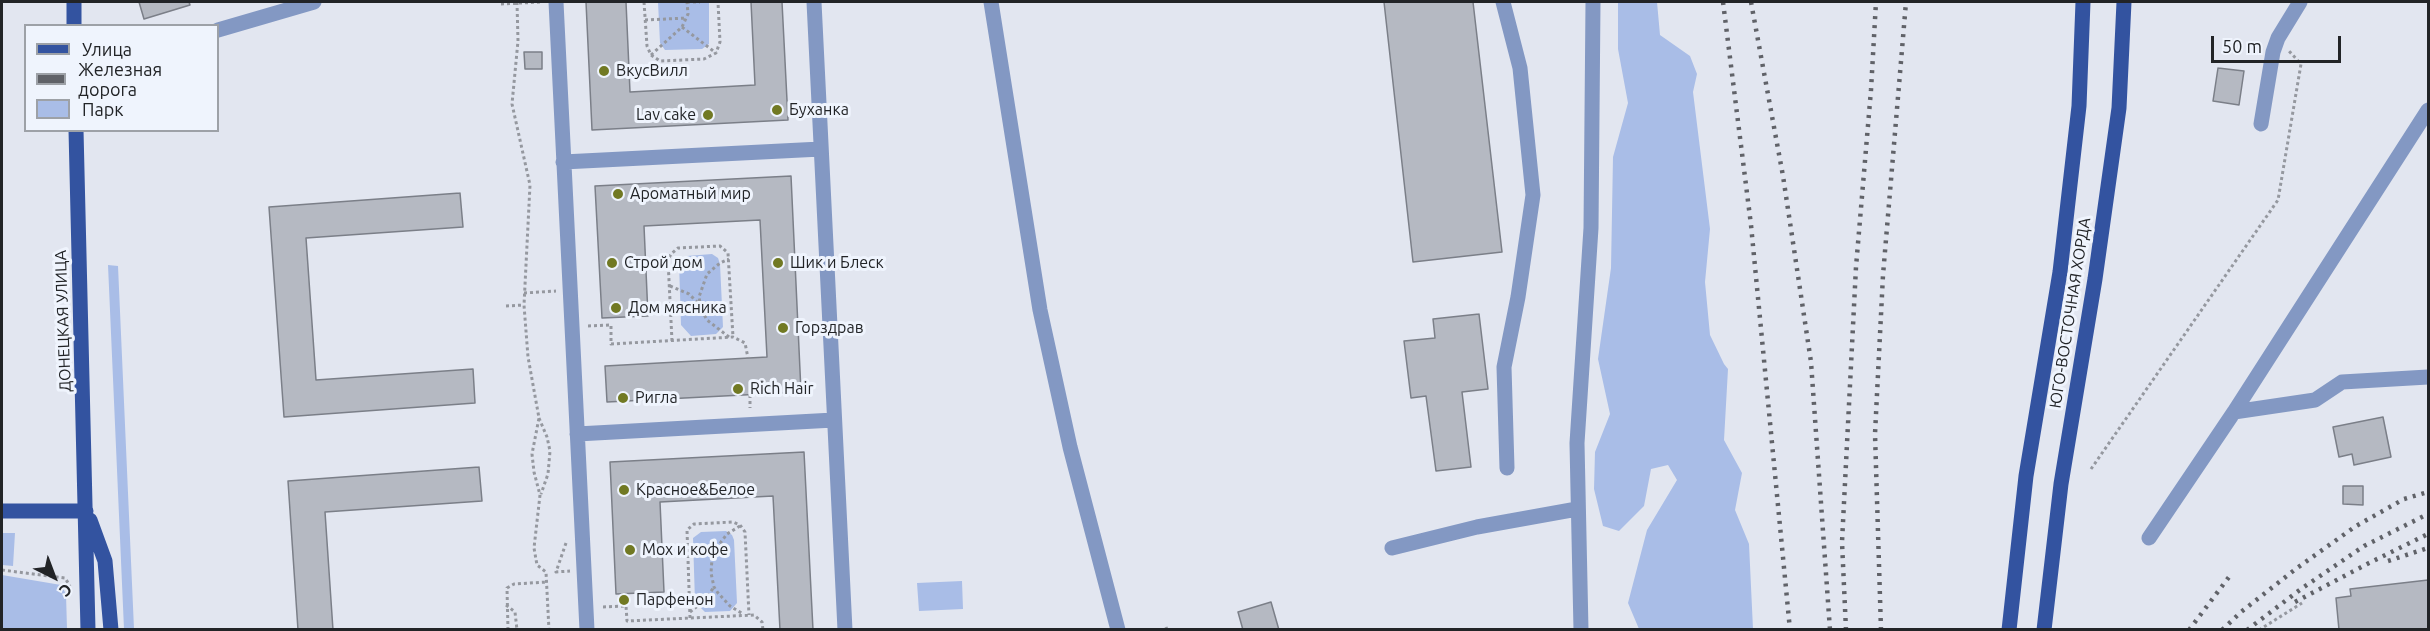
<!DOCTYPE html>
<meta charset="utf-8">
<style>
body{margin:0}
#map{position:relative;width:2430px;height:631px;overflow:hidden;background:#e2e6f0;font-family:Ubuntu,sans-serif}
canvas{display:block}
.frame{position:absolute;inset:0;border:3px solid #222427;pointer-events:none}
.legend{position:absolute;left:24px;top:24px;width:195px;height:108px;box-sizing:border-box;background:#eff4fd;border:2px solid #9da1a7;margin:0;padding:8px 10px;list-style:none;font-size:18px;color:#222427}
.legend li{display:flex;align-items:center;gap:12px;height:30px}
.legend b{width:30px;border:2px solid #9da1a7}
.north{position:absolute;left:24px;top:547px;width:60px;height:60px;-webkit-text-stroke:4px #eff4fd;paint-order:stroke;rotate:138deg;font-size:16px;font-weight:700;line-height:24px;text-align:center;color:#222427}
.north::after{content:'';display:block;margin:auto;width:21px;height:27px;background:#222427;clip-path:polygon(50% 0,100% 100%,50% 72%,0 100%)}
.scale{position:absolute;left:2211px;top:36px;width:130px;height:27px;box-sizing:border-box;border:3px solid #222427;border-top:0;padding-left:8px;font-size:18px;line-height:21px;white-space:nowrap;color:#222427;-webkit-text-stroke:4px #eff4fd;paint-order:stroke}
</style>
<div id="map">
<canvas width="2430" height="631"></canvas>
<div class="frame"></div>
<ul class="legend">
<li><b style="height:8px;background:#3353a0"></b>Улица</li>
<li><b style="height:8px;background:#606268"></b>Железная дорога</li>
<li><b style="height:16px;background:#a9bde7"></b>Парк</li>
</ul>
<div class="north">С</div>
<div class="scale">50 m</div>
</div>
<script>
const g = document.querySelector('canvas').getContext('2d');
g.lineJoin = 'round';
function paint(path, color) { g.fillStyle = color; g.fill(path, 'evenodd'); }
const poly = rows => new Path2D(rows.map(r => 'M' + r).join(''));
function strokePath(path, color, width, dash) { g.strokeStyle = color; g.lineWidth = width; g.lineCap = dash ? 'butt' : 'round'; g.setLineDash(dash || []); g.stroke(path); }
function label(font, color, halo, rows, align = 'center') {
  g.font = font + ' Ubuntu,sans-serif'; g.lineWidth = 6; g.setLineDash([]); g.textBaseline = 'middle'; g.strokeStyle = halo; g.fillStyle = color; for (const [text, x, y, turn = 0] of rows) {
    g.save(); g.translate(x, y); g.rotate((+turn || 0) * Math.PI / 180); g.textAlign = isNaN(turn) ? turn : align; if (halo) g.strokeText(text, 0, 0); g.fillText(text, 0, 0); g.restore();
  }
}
paint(poly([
 [658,2,709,2,709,44,702,49,665,50,660,43],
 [1618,2,1657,2,1660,35,1690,56,1697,74,1693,92,1710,229,1705,282,1710,335,1724,364,1728,369,1724,440,1742,473,1735,510,1749,544,1753,629,1639,629,1628,603,1647,530,1677,480,1668,465,1651,469,1644,506,1619,531,1603,526,1594,489,1595,452,1610,414,1598,359,1611,268,1613,157,1628,103,1618,49],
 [712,254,718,258,720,264,723,327,716,334,691,336,681,325,679,262,687,256],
 [108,265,118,266,134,629,124,629],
 [726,531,732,535,734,540,737,603,730,611,705,612,695,602,693,538,701,532],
 [2,533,15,533,13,566,2,565],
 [2,575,61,585,66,594,67,629,2,629],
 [962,581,963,609,919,611,917,583]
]), '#a9bde7');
const building = poly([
 [139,2,189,2,190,5,144,19,139,2],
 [586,2,626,2,630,92,755,85,751,2,782,2,788,120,592,130,586,2],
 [1384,2,1473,2,1502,252,1413,262,1384,2],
 [524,52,542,52,542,69,525,69,524,52],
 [2218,68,2244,71,2239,105,2213,101,2218,68],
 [791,176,801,392,607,402,605,366,767,357,760,220,644,226,648,316,602,318,595,186,791,176],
 [460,193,463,227,306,238,316,380,473,369,475,403,284,417,269,207,460,193],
 [1479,314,1488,389,1462,392,1471,467,1436,471,1426,396,1411,398,1404,341,1435,338,1433,319,1479,314],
 [2383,417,2391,457,2354,465,2352,454,2339,457,2333,427,2383,417],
 [804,452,813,630,780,630,773,496,660,502,664,592,616,594,610,462,804,452],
 [479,467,482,501,325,512,333,630,298,630,288,481,479,467],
 [2343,486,2363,486,2363,505,2343,504,2343,486],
 [2428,580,2428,630,2339,630,2336,598,2351,596,2350,589,2428,580],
 [1271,602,1279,630,1243,630,1238,612,1271,602]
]);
paint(building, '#b5b9c2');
strokePath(building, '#7b7f88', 1.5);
strokePath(poly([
 [517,2,518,41,512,104,530,185,524,305,528,357,539,418,532,454,534,472,540,495,534,548,537,565,546,572,549,630],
 [644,2,647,46,651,55,660,61,704,59,716,53,720,42,718,2],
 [687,2,700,2],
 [501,4,541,2],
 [645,20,687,18],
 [682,27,716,53],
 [651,55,682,27,688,14,687,2],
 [670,286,689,294,699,304],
 [524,293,556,291],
 [506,306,524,305],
 [588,326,611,325,611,344,733,337,745,343,748,358],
 [729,337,707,320,701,309,699,297,707,274,720,263,729,259],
 [672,341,668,260,671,254,678,248,720,246,728,253,733,337],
 [750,395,750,408],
 [539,418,547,437,550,451,548,474,541,494],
 [2091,469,2278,200,2301,64,2289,51],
 [740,526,727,534,718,546,712,559,711,573,714,587,718,593,730,606,743,614],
 [566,543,556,572,570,571],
 [2,570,65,578,70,586],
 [506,605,515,612,517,630],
 [603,607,626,606,627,621,754,615,762,622,763,630],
 [690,612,704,601,714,587],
 [690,618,687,530,694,524,733,522,740,525,745,532,749,615],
 [1166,627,1167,630],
 [508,630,507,588,514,584,547,582],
 [2259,630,2302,603]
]), '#95989f', 3, [3, 3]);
strokePath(poly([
 [556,2,587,630],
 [814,2,845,630],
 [991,2,1040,310,1070,447,1118,630],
 [1503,2,1520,68,1533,195,1518,297,1504,367,1507,468],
 [218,30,314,2],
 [2261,124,2273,52,2278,38,2300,2],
 [563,162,821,149],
 [2234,412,2315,400,2342,382,2428,377],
 [577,434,834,420],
 [2149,538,2234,412,2428,110],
 [1392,548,1477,527,1577,509],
 [1581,630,1577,443,1591,228,1593,2]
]), '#8398c3', 15);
strokePath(poly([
 [74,26,74,2],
 [76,130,88,630],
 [2,511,86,511],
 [90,520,105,561,111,630],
 [2009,630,2026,476,2060,272,2079,106,2083,2],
 [2044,630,2061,484,2095,279,2119,108,2124,2]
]), '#3353a0', 15);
strokePath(poly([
 [1723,2,1751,225,1790,630],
 [1751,2,1783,176,1811,362,1830,630],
 [2388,561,2428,548],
 [2295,602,2369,563,2428,534],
 [1846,630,1842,542,1856,267,1871,90,1876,2],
 [1881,630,1875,434,1883,275,1906,2],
 [2189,630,2232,573],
 [2222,630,2241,612,2297,568,2356,526,2404,499,2428,492],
 [2247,630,2301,589,2364,546,2428,514]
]), '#606268', 4.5, [3, 6]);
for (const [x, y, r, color] of [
 [604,71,6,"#717923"],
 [777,110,6,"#717923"],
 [708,115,6,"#717923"],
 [618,194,6,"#717923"],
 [612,263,6,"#717923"],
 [778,263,6,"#717923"],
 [616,308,6,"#717923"],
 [783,328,6,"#717923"],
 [738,389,6,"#717923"],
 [623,398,6,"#717923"],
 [624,490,6,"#717923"],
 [630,550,6,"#717923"],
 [624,600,6,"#717923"]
]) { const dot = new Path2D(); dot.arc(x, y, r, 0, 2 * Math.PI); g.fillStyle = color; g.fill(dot); strokePath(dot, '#eff4fd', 2); }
label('16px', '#222427', '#eff4fd', [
 ["ВкусВилл",616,71],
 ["Буханка",789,110],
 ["Lav cake",696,115,"right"],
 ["Ароматный мир",630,194],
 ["Строй дом",624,263],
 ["Шик и Блеск",790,263],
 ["Дом мясника",628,308],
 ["Горздрав",795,328],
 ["Rich Hair",750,389],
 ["Ригла",635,398],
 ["Красное&Белое",636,490],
 ["Мох и кофе",642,550],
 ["Парфенон",636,600]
], 'left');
label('16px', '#222427', '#eff4fd', [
 ["ЮГО-ВОСТОЧНАЯ ХОРДА",2070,313,-81],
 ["ДОНЕЦКАЯ УЛИЦА",63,321,-92]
]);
</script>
